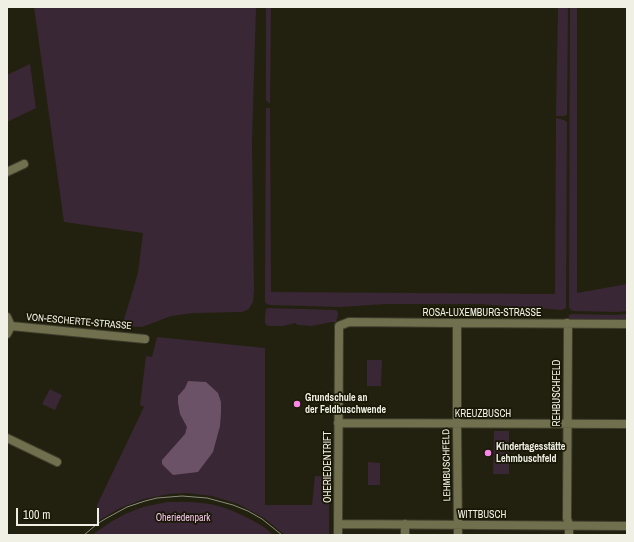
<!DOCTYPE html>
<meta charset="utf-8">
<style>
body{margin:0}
#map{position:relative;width:634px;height:542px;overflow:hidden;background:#22210f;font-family:"Archivo Narrow",sans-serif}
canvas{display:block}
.frame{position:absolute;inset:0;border:8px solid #f0f0e5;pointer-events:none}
.scale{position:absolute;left:16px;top:508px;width:83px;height:18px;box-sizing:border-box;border:2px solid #f0f0e5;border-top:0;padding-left:5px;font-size:12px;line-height:14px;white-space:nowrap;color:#f0f0e5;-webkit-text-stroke:3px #191806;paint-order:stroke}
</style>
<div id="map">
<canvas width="634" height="542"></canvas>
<div class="frame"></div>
<div class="scale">100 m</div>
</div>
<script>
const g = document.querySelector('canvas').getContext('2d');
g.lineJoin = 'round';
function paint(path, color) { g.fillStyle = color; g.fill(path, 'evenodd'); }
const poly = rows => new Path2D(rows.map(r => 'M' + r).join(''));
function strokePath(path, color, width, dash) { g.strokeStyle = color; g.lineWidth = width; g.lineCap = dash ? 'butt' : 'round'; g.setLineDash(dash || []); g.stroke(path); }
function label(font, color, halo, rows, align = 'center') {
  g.font = font + ' "Archivo Narrow",sans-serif'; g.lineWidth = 3.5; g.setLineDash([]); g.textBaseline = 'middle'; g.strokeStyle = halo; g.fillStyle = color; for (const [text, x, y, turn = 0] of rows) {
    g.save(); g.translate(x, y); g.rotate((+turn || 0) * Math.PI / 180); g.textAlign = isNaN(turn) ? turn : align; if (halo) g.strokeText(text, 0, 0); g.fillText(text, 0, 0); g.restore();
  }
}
paint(poly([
 [34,7,256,7,252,143,254,291,253,302,249,309,242,312,193,313,171,316,142,327,122,326,138,273,143,233,64,222],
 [266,7,271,7,270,104,266,100],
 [558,7,568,7,567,114,565,116,556,116],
 [570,7,577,7,577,293,627,284,627,311,617,312,574,311,571,310,569,307],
 [30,64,36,108,7,122,7,75],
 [266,108,270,108,271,292,555,294,556,118,564,120,567,122,566,308,562,310,479,304,386,304,340,307,270,305,267,304,265,302,265,293],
 [269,308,336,310,338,312,338,315,336,322,331,322,322,324,311,326,298,325,295,323,283,326,268,326,265,323,265,317,266,309],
 [572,314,615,315,627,314,627,321,568,321,569,315],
 [157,337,265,348,265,505,312,505,315,476,329,477,329,535,285,535,264,518,255,513,238,504,212,496,187,493,169,494,144,499,120,508,98,521,97,505,144,407,140,405,146,356,152,357],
 [367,360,382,360,381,386,367,386],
 [50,389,62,395,55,410,42,404],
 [494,431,509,431,509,474,493,474],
 [368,462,380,463,380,485,368,485],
 [167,502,191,502,210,504,222,507,233,511,250,519,264,527,273,535,92,535,109,523,125,514,143,507]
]), '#392735');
paint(poly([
 [188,381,206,382,218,393,221,402,221,413,220,426,213,452,198,472,173,475,162,464,162,460,185,434,187,427,180,414,178,403,178,396,185,388]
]), '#6b5266');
const minor = poly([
 [7,172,24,164],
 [7,317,11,326,7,334],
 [457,323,457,424,458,535],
 [567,323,568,329,567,518,569,525,569,535],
 [11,326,145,339],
 [338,423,627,424],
 [7,438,57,462],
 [338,524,627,526],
 [338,535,339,326,349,322,457,323,627,324],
 [405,535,405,524]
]);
strokePath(minor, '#3f3e2d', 10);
strokePath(minor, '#706f4e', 8);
strokePath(poly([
 [84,535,97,524,105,519,127,507,145,501,157,498,182,496,207,498,233,505,248,511,262,519,282,535]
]), '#8c8c7d', 1);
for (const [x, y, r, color] of [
 [297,404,4,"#fa87e7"],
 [488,453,4,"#fa87e7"]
]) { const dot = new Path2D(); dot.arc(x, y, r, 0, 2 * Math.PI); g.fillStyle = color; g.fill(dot); strokePath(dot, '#191806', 1.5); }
label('10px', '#f0f0e5', '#191806', [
 ["ROSA-LUXEMBURG-STRASSE",482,313],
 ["VON-ESCHERTE-STRASSE",79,322,5],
 ["REHBUSCHFELD",557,393,-90],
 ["KREUZBUSCH",483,414],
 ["LEHMBUSCHFELD",447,465,-91],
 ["OHERIEDENTRIFT",328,467,-90],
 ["WITTBUSCH",482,515]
]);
label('bold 10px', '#f0f0e5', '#191806', [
 ["Grundschule an",305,398],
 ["der Feldbuschwende",305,410],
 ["Kindertagesstätte",496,447],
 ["Lehmbuschfeld",496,459]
], 'left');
label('10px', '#f6c5ec', '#191806', [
 ["Oheriedenpark",183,518]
]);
</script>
